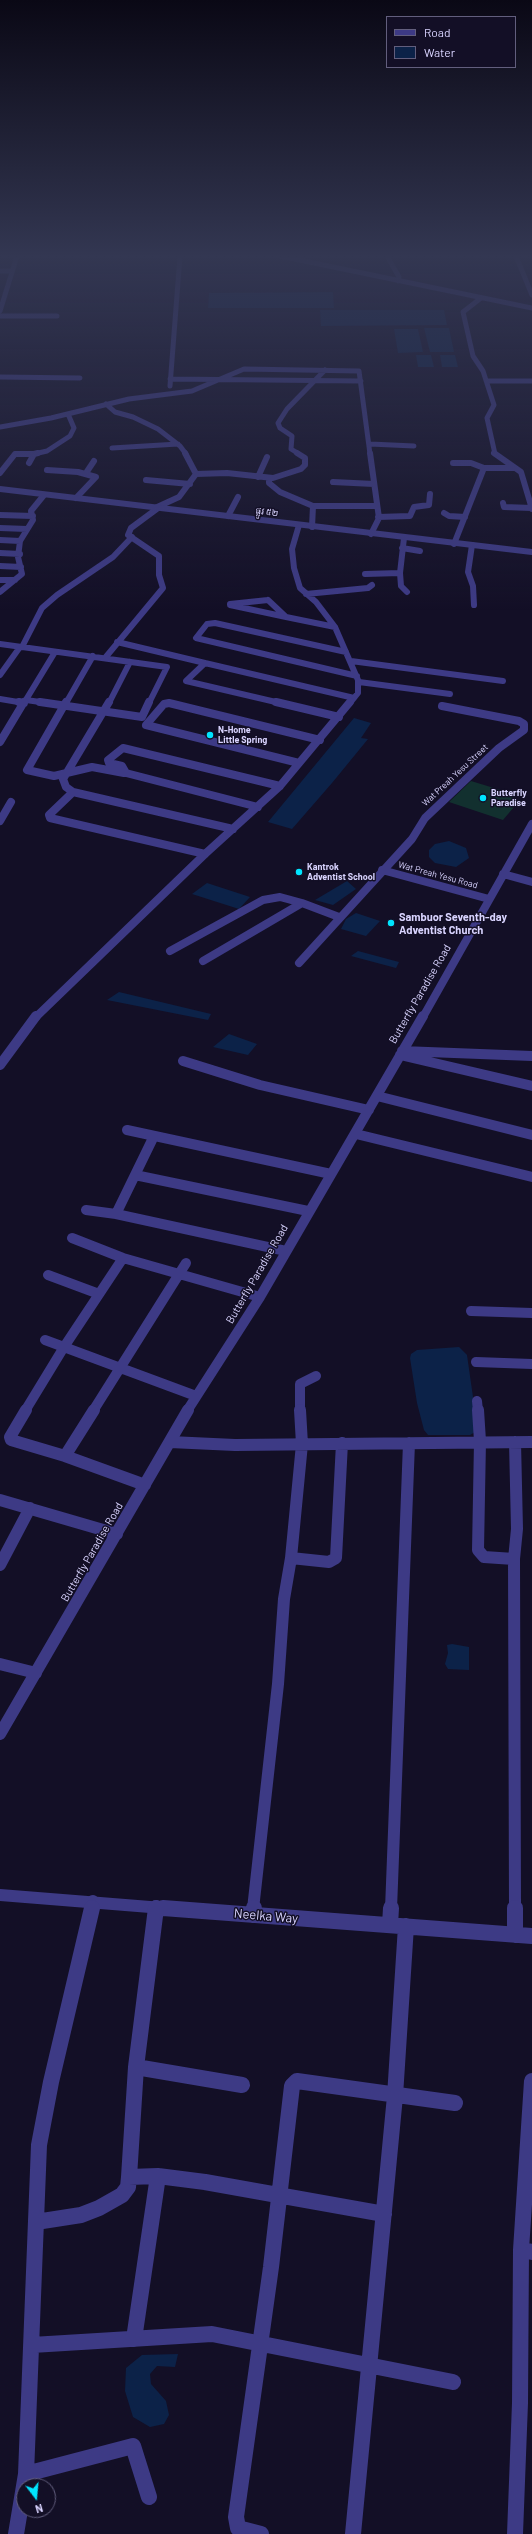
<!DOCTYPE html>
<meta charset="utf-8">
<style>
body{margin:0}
#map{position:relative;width:532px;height:2534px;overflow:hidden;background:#130f26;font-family:Barlow,sans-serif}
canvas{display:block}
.legend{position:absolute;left:386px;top:16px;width:130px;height:52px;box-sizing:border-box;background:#130f26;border:1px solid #625e7d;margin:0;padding:5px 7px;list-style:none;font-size:12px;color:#d9d4ff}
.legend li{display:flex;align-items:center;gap:8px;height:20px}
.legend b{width:20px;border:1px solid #625e7d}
.north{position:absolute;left:16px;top:2478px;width:40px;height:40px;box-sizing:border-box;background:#130f26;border:1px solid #625e7d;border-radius:50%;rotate:164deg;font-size:11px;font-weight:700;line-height:16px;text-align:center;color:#d9d4ff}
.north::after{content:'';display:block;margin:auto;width:14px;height:18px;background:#00e5ff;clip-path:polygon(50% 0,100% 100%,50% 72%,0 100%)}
</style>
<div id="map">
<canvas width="532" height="2534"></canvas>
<ul class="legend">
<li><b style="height:5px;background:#3d3a85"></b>Road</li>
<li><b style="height:11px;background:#0c2248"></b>Water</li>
</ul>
<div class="north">N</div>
</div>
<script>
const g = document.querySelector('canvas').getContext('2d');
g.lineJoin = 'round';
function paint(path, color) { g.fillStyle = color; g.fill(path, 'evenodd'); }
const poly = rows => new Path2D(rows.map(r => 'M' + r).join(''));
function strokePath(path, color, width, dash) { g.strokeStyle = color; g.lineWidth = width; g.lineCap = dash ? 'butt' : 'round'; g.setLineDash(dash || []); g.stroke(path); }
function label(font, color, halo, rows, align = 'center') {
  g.font = font + ' Barlow,"Noto Sans Khmer",sans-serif'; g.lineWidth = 3; g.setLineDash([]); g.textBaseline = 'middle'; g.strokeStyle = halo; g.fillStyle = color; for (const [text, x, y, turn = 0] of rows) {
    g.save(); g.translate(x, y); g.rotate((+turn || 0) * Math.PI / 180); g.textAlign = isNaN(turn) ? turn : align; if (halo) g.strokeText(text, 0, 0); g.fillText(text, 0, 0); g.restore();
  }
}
paint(poly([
 [471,781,517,795,507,804,514,807,503,820,449,802]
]), '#12302f');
paint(poly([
 [333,292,334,308,208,308,209,293],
 [320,310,444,310,447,325,321,326],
 [424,328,449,328,454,352,430,352],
 [394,329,418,329,423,352,398,353],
 [416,355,431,355,434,367,418,367],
 [440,355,455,355,458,367,442,367],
 [354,718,371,723,361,738,368,739,332,783,292,829,268,822],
 [449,841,466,848,469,858,456,867,435,863,429,857,429,850,435,844],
 [347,881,356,889,333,905,315,900],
 [207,883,250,897,239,909,192,894],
 [356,913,380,921,366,936,341,929,346,919],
 [358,951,399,962,396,968,351,956],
 [119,992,211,1014,208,1020,107,1000],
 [229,1034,257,1044,248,1055,213,1047],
 [459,1347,467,1355,474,1404,475,1432,470,1435,428,1435,424,1430,417,1403,410,1358,411,1354,417,1350],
 [452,1644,469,1647,469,1670,448,1669,445,1664,448,1653,447,1645],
 [178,2354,175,2367,157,2366,150,2374,151,2384,166,2401,169,2415,164,2424,150,2427,133,2417,125,2391,126,2368,142,2355]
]), '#0c2248');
strokePath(poly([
 [280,256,532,308],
 [387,256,399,277,398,281],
 [516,256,532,295],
 [0,271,12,271],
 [481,298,463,312,473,356,483,371,494,405,487,418,495,454],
 [0,311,17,256],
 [0,316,57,316],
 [0,377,80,378],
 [170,379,361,381],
 [487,381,532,381],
 [170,386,180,256],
 [106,404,115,412,133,417,158,429,180,446,186,454],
 [0,427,51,418,129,399,192,391,244,369,359,371,370,454],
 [370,444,414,446],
 [112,448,178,444],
 [15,454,34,454],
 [34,454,47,451,70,436,74,428,68,414],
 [299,454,291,449,292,436,280,428,278,423,287,409,325,370]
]), '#3d3a85', 5);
strokePath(poly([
 [370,453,379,518,371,534],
 [494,453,521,472,532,509],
 [34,454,38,453],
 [453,463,471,463,484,468],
 [47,470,78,472,96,477,76,498],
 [0,473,15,454,34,454,29,463],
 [86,473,94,461],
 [196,474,227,473,273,478,301,469,305,465,305,458,297,453],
 [258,477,267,457],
 [269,478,269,483,280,492,313,506,312,527],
 [146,480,190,484],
 [333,482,374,484],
 [503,503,504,507,532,508],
 [313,506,376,506],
 [155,508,179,497,196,474,185,453],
 [444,513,449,516,465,517],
 [0,515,33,516],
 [228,516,238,497],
 [378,517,410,516,414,507,429,505,430,494],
 [299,525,292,549,294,568,300,588,316,602,335,627,358,680,358,693,350,703],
 [0,528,27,529],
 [404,538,400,573,401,586,407,592],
 [0,540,20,541],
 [454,544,484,468,515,468],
 [472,545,468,572,473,586,474,605],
 [402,548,420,551],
 [0,553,20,554],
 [0,566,21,567],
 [365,574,400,573],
 [0,580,15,580],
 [0,592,22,574,18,557,20,541,33,520,31,511,44,495],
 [306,594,368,588,372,585],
 [268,600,286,617,230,605,230,604,268,600],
 [286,617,335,627],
 [117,642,205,663],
 [0,644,167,667,149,703],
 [22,647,42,608,57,595,113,557,132,537],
 [346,652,215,623,207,624,196,638,357,676],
 [105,658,163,588,159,575,159,556,128,535,131,528,158,508],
 [351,661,503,681],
 [0,675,20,647],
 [359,682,450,694],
 [0,699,24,703],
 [26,700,47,703],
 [24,703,55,652],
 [66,703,93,656],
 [109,703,130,662],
 [280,703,186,681,205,663,354,698]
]), '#3d3a85', 6);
strokePath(poly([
 [19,702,24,703],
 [40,702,142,717,149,702],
 [66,702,27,770,54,776,92,767,124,773],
 [276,702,339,717],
 [0,742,24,702],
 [299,763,146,725,164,704,169,703,320,740],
 [73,792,66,787,63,779,109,702],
 [258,807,126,773,122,766,109,763,108,760,123,748,280,786],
 [0,821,11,802],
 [205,854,50,818,49,815,73,792,233,829],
 [382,870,489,899],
 [503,874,532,882],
 [170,951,263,900,280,897,302,903],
 [203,961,302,903,339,917],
 [299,963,412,839,425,818,499,748,524,730,524,724,519,721,442,706],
 [36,1017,205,854,280,786,350,702],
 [423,1017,532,824]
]), '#3d3a85', 8);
strokePath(poly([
 [402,1051,532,1056],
 [400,1055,532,1086],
 [183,1061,260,1085,369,1110],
 [0,1065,36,1016],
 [377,1096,532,1135],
 [127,1130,331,1174],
 [356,1134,532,1177],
 [135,1175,308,1211],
 [86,1210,116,1214,286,1251],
 [116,1214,154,1136],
 [72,1238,123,1258,260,1297],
 [48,1275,99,1294],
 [471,1311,532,1313],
 [45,1340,196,1396],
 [476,1362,532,1364],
 [477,1401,478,1411],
 [25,1411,64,1347,123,1258],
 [93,1411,186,1263],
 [187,1411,260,1297,423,1016],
 [300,1411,300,1384,316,1376]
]), '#3d3a85', 10);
strokePath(poly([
 [26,1410,10,1437,11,1440,65,1456,145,1485],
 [478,1410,480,1441,478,1550,484,1557,514,1559,515,1909],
 [170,1442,235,1445,532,1442],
 [65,1456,94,1410],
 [0,1500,117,1534],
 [291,1558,329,1562,336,1558,342,1443],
 [514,1559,517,1529,515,1442],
 [0,1565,30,1508],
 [0,1664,36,1673],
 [0,1734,188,1410],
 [0,1895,175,1909],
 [91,1909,93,1901],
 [156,1909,156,1906],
 [253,1909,278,1684,284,1599,291,1558,302,1444,300,1410],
 [391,1909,409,1443]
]), '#3d3a85', 12);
strokePath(poly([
 [156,1908,136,2067,129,2177,158,2176,205,2182,384,2214],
 [163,1908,532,1936],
 [515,1908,515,1935],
 [253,1915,254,1908],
 [390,1925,391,1908],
 [136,2067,242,2085],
 [36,2222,81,2215,99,2208,122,2195,128,2187,129,2177],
 [521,2250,532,2252],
 [134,2339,158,2176],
 [32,2345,212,2334,453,2382],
 [26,2474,133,2446,149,2497],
 [16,2534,26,2474,39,2145,51,2082,92,1908],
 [261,2534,238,2528,236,2517,271,2267,292,2086,297,2081,455,2103],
 [353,2534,395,2096,406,1926],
 [515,2534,520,2403,521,2250,532,2081]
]), '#3d3a85', 16);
strokePath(poly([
 [0,489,532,552]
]), '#3d3a85', 6);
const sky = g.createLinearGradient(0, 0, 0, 611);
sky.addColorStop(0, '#0a0815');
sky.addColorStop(0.42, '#333752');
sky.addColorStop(1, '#33375200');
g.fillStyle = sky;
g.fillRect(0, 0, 532, 611);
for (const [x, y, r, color] of [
 [210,735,4,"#00e5ff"],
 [483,798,4,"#00e5ff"],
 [299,872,4,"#00e5ff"],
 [391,923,4,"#00e5ff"]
]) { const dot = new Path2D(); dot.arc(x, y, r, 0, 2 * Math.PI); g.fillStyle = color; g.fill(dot); strokePath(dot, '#130f26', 1.5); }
label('9px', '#d9d4ff', '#130f26', [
 ["ផ្លូវ ៥២",267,512,7],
 ["Wat Preah Yesu Street",455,775,-43],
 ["Wat Preah Yesu Road",438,875,15]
]);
label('bold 9px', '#d9d4ff', '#130f26', [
 ["N-Home",218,730],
 ["Little Spring",218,740],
 ["Butterfly",491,793],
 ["Paradise",491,803],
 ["Kantrok",307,867],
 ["Adventist School",307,877]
], 'left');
label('bold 11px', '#d9d4ff', '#130f26', [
 ["Sambuor Seventh-day",399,917],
 ["Adventist Church",399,930]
], 'left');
label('11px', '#d9d4ff', '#130f26', [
 ["Butterfly Paradise Road",420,994,-60],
 ["Butterfly Paradise Road",257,1274,-60],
 ["Butterfly Paradise Road",92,1552,-60]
]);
label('13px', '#d9d4ff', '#130f26', [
 ["Neelka Way",266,1916,5]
]);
</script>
